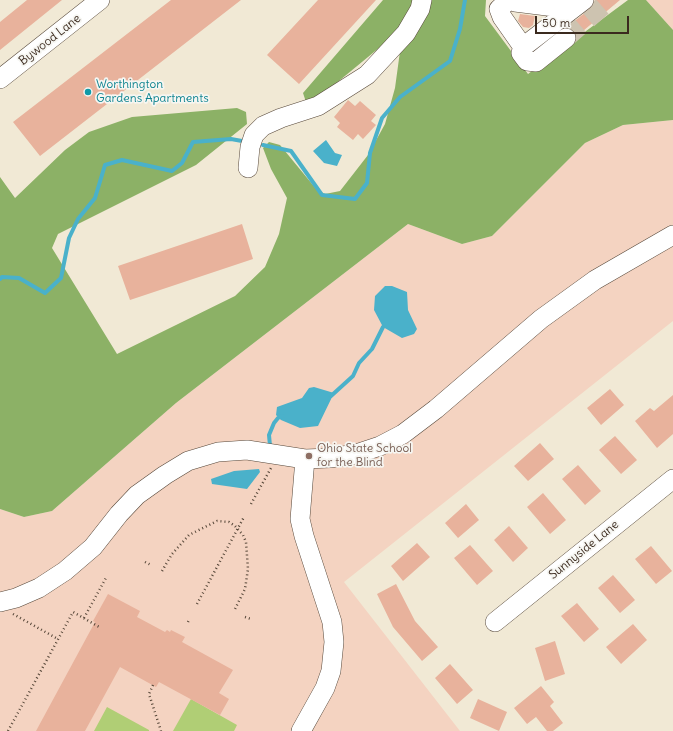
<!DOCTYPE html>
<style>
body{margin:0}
#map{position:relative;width:673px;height:731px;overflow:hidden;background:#f1e9d5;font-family:Delius,sans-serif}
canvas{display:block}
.scale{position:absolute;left:535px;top:16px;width:94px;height:18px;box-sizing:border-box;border:2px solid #3b2a1e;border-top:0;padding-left:5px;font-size:12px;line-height:14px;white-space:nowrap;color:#3b2a1e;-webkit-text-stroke:3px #f6f6f2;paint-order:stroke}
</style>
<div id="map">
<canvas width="673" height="731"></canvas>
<div class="scale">50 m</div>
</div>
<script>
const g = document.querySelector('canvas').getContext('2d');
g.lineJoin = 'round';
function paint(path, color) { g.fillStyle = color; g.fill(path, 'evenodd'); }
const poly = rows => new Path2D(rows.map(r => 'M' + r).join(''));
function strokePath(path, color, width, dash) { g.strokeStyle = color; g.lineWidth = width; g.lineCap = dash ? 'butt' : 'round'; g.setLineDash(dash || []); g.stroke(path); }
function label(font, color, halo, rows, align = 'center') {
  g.font = font + ' Delius,sans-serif'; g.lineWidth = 3.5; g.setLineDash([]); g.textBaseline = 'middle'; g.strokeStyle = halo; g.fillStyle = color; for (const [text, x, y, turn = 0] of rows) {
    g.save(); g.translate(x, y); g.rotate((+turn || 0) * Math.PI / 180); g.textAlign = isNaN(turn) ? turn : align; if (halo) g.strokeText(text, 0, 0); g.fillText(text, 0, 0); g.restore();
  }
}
paint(poly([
 [646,0,673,0,673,30],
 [673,120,673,321,344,582,460,731,0,731,0,509,24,517,52,511,176,403,408,224,462,244,492,236,585,143,623,125]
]), '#f4d3c1');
paint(poly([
 [191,699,237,725,234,731,173,731],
 [107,707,149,730,149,731,94,731]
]), '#b0ce75');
paint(poly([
 [383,0,486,0,485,16,528,74,628,0,646,0,673,30,673,120,623,125,585,143,492,236,462,244,408,224,176,403,52,511,24,517,0,509,0,177,15,198,65,150,89,132,132,117,237,108,246,112,247,124,196,165,58,234,52,248,117,354,235,296,265,267,279,234,287,198,271,169,263,148,269,142,280,145,317,190,325,194,340,191,368,155,385,124,395,88,404,22,385,43,317,99,306,102,303,93]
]), '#8cb166');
paint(poly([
 [326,140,335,153,342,155,337,166,324,163,313,151],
 [385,286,392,286,407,292,408,310,417,329,414,334,402,338,383,327,374,310,375,296],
 [314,387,334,393,318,426,300,428,281,420,276,415,277,407,302,398,309,388],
 [259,469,260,472,247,489,212,484,211,479,234,471]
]), '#4ab1ca');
strokePath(poly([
 [263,145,291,151,322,195,355,199,367,183,370,153,382,118,400,97,450,61,460,29,465,0],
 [0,279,2,277,19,278,45,293,61,278,69,238,78,219,95,198,105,165,122,160,172,171,182,163,193,142,231,139,242,141],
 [331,396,353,376,359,363,372,349,383,327],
 [270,446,269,435,274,423,278,418,283,416]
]), '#4ab1ca', 4);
paint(poly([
 [27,0,62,0,0,50,0,22],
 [171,0,241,0,40,156,13,122],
 [318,0,376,0,299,84,267,55],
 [595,0,620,0,577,36,574,31,567,27,591,8],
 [520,14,535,16,533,25,529,28,523,27,518,21],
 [348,100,355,106,360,101,376,115,371,121,376,125,363,139,358,134,353,140,337,127,340,123,334,117],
 [242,224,253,259,130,300,118,266],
 [610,389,624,405,601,425,587,408],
 [673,395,673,434,657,448,635,421,650,408,654,411],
 [615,436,637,460,621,474,599,450],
 [540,443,554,459,528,481,514,466],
 [578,465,601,491,585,505,562,479],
 [543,493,566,520,550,534,527,507],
 [466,504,479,520,458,538,445,523],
 [509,526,528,548,513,562,494,540],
 [417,543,430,557,403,581,391,566],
 [470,545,493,571,477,585,454,558],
 [651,546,672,571,656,584,635,559],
 [613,575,635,600,620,613,598,588],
 [396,584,415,621,438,647,422,661,393,627,377,594],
 [108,594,140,611,137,617,165,632,167,630,170,632,171,630,185,637,182,642,233,670,219,693,229,699,220,715,159,682,156,687,120,667,85,731,36,731,95,622,93,621],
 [577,603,599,629,584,642,561,616],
 [633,624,647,640,621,664,606,647],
 [555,641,565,674,545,681,535,648],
 [450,664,473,690,457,704,435,678],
 [541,686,554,702,550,706,563,723,553,731,547,731,536,717,527,724,514,708],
 [478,699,507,712,499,731,470,718]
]), '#e8b29c');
strokePath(poly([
 [566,38,610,0]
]), '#cdc3b0', 19, [19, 10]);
const minor = poly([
 [509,0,499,9,502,17,523,47],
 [514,0,515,2,555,7,563,0],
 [566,38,536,62,527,61,521,53,523,47,584,0],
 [0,79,100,0],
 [248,168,250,147,254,135,263,126,281,118,318,106,367,75,406,33,420,9,422,0],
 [0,602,16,598,39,588,65,571,93,547,119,514,137,495,165,475,188,461,218,452,247,450,305,459],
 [495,622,673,479],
 [301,731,325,688,331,671,334,642,332,622,304,536,300,519,305,459,330,458,356,454,380,446,403,434,436,409,541,319,595,280,673,235]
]);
strokePath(minor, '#564739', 20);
strokePath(poly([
 [251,504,271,468],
 [145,562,151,565],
 [162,571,172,554,189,535,217,521,229,522,235,526,243,535,246,542,248,569,245,589,234,611],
 [197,604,244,517],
 [13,614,58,639],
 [245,617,251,619],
 [84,618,107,576],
 [188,622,189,620],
 [153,685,149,694,161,731],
 [8,731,73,612,101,628]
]), '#564739', 2.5, [1, 3]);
strokePath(minor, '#fff', 19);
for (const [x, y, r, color] of [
 [88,92,4,"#0f9aa8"],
 [309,456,4,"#8d6e63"]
]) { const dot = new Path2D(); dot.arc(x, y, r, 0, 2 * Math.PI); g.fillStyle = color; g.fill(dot); strokePath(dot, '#f6f6f2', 1.5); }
label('12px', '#3b2a1e', '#f6f6f2', [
 ["Bywood Lane",50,40,-38],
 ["Sunnyside Lane",584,550,-39]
]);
label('12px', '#0d838f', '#f6f6f2', [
 ["Worthington",96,85],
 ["Gardens Apartments",96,99]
], 'left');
label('12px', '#785e54', '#f6f6f2', [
 ["Ohio State School",317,449],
 ["for the Blind",317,463]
], 'left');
</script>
